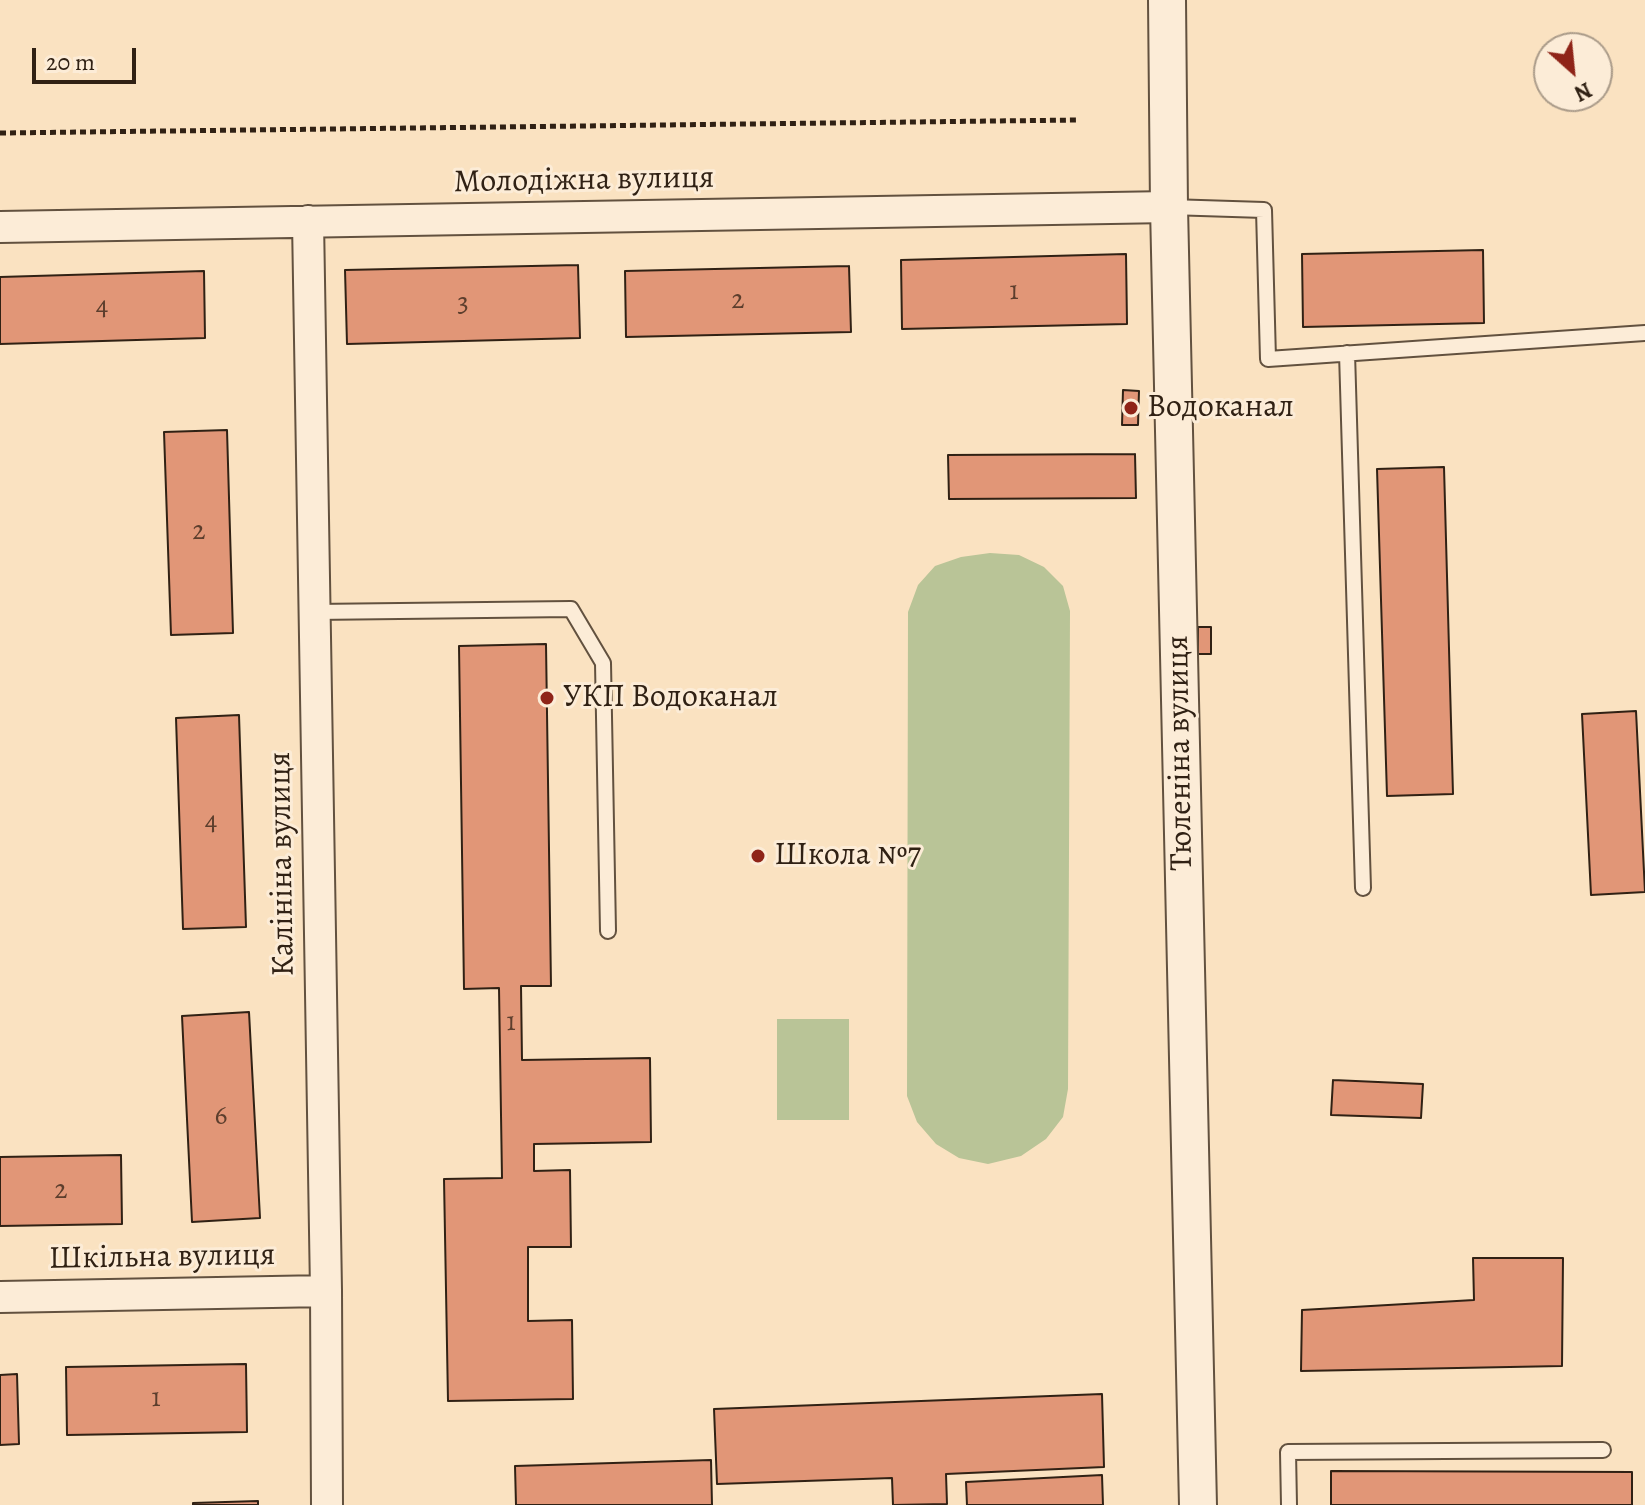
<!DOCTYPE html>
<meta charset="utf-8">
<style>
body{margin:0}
#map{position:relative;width:1645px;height:1505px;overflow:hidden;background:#fae2c1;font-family:Alegreya,serif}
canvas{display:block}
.north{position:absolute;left:1533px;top:32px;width:80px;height:80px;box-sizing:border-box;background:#fcecd7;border:2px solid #aa9b89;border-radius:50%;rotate:153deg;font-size:22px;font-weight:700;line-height:32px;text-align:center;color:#302114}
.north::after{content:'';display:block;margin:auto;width:28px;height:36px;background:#8f2418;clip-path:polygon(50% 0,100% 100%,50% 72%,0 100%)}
.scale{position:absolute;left:32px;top:48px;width:104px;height:36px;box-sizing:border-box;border:4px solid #302114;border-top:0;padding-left:10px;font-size:24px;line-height:28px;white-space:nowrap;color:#302114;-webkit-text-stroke:6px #fcecd7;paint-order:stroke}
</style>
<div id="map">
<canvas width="1645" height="1505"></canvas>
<div class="north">N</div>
<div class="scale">20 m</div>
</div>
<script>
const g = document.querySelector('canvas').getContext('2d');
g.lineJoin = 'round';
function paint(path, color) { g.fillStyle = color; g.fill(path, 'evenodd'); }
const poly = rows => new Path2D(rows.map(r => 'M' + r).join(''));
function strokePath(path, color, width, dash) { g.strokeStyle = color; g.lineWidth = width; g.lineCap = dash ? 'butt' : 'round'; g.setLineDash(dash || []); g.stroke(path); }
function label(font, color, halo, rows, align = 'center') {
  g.font = font + ' Alegreya,serif'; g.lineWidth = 6; g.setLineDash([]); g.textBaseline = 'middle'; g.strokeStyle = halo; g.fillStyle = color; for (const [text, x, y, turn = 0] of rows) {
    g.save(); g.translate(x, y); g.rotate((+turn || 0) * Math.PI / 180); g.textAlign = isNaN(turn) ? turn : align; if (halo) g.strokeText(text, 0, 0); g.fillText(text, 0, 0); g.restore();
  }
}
paint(poly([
 [990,553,1019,555,1044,567,1063,586,1070,611,1068,1089,1063,1117,1046,1139,1021,1156,988,1164,959,1158,936,1144,917,1122,907,1096,908,612,918,585,935,566,961,557],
 [777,1019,849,1019,849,1120,777,1120]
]), '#b9c497');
const building = poly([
 [1483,250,1484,323,1303,327,1302,254,1483,250],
 [1126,254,1127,324,902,329,901,260,1126,254],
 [578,265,580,338,347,344,345,270,578,265],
 [849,266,851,332,626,337,625,271,849,266],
 [204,271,205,338,0,344,0,277,204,271],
 [1123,390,1139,391,1138,425,1122,425,1123,390],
 [227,430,233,633,171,635,164,432,227,430],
 [1135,454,1136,498,949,499,948,455,1135,454],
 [1444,467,1453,794,1387,796,1377,469,1444,467],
 [1198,627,1211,627,1211,654,1198,654,1198,627],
 [546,644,551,986,521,986,522,1060,650,1058,651,1142,534,1144,534,1171,570,1170,571,1247,528,1247,528,1321,572,1320,573,1399,448,1401,444,1179,502,1178,499,988,464,989,459,646,546,644],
 [1636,711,1645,892,1591,895,1582,714,1636,711],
 [239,715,246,927,183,929,176,718,239,715],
 [249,1012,260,1218,192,1222,182,1016,249,1012],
 [1333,1080,1423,1084,1421,1118,1331,1115,1333,1080],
 [121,1155,122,1224,0,1226,0,1157,121,1155],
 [1473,1258,1563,1258,1562,1366,1301,1371,1302,1310,1474,1300,1473,1258],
 [246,1364,247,1432,67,1435,66,1367,246,1364],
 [17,1374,19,1444,0,1445,0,1375,17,1374],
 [1102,1394,1104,1467,946,1474,947,1504,893,1505,892,1478,717,1484,714,1409,1102,1394],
 [711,1460,712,1505,516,1505,515,1466,711,1460],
 [1331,1471,1632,1472,1632,1505,1331,1505,1331,1471],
 [1102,1475,1103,1505,967,1505,966,1482,1102,1475],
 [258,1501,258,1505,193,1505,193,1503,258,1501]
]);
paint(building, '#e19677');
strokePath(building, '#302114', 2);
const service = poly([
 [1169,207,1264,210,1268,359,1645,333],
 [1347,353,1363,888],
 [314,612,571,609,603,663,608,931],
 [1289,1505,1288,1452,1603,1450]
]);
const minor = poly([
 [308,221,326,1290,327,1505],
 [0,227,1169,207],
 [0,1297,326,1291]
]);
const tertiary = poly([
 [1167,0,1169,207,1198,1505]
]);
strokePath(service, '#62513f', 18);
strokePath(minor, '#62513f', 34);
strokePath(tertiary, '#62513f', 40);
strokePath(poly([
 [0,133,1078,120]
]), '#302114', 5, [6, 4]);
strokePath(service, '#fcecd7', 14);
strokePath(minor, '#fcecd7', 30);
strokePath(tertiary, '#fcecd7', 36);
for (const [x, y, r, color] of [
 [1131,408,8,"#8f2418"],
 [547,698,8,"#8f2418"],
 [758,856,8,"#8f2418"]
]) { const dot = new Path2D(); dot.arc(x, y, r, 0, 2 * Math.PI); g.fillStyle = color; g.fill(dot); strokePath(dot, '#fcecd7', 3); }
label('28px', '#5c3e2d', null, [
 ["1",1014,292],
 ["2",738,301],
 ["3",463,304],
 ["4",102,307],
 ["2",199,532],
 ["4",211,822],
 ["1",511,1023],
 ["6",221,1117],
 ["2",61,1191],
 ["1",156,1399]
]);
label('32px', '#302114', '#fcecd7', [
 ["Молодіжна вулиця",584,181,-1],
 ["Тюленіна вулиця",1181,753,-91],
 ["Калініна вулиця",283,864,-91],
 ["Шкільна вулиця",162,1258,-1]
]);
label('32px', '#302114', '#fcecd7', [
 ["Водоканал",1147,408],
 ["УКП Водоканал",563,698],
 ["Школа №7",774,856]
], 'left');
</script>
